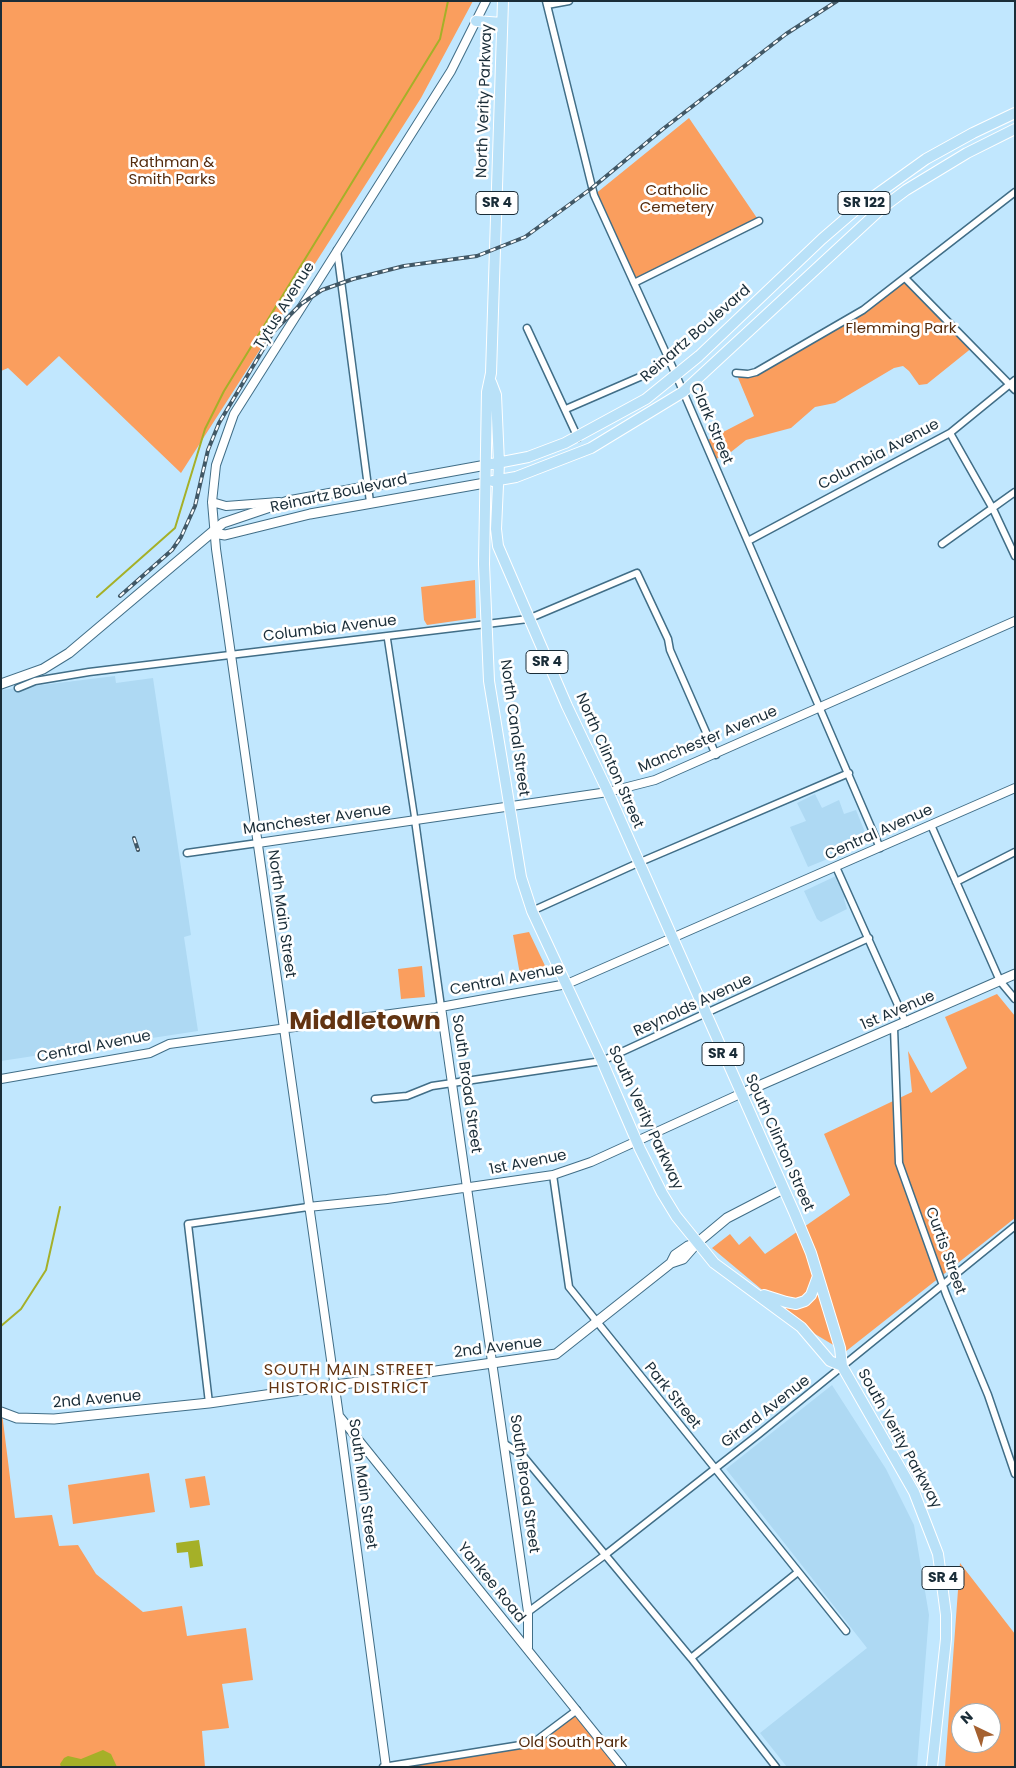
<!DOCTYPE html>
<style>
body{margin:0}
#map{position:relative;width:1016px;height:1768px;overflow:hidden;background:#c1e7fe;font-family:Poppins,sans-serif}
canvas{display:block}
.frame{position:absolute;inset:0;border:2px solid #1a2d38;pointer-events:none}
.north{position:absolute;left:951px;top:1703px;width:50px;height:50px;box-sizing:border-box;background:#fff;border:1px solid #a3abaf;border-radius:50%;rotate:318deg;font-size:14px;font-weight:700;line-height:20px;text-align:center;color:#1a2d38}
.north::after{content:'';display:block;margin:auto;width:18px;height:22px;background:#a56130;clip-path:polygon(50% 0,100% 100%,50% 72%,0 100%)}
</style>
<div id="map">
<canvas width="1016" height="1768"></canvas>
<div class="frame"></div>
<div class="north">N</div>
</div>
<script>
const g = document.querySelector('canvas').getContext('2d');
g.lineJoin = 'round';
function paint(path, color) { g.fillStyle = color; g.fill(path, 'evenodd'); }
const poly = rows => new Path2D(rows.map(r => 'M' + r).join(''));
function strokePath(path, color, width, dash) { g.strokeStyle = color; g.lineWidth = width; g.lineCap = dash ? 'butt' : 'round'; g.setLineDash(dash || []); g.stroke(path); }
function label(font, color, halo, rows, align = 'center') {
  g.font = font + ' Poppins,sans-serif'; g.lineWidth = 5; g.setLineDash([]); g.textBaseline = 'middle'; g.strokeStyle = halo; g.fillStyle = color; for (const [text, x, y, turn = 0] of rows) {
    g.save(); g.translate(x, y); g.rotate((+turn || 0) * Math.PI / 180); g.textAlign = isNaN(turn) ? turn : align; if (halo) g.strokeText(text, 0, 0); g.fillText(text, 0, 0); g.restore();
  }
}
paint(poly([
 [115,676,116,683,153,678,191,935,184,937,198,1031,1,1061,1,690],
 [815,794,822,808,839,800,844,814,856,810,869,842,808,867,790,827,806,821,797,803],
 [836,876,846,895,844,899,847,909,821,922,817,919,804,891],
 [832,1385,886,1469,914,1525,929,1615,917,1767,787,1767,760,1733,867,1648,726,1469]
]), '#aed9f3');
paint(poly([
 [1,1,473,1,421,98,181,473,59,356,27,386,8,368,1,371],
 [689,118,759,221,634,283,594,195],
 [905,278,973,347,927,384,919,385,909,371,903,366,894,368,835,403,815,407,791,428,746,440,731,452,712,461,704,442,754,416,736,373,748,374,863,310],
 [475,580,476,618,427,625,424,620,421,587],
 [529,932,548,972,544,978,521,980,513,935],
 [422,966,425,997,401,999,398,969],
 [997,994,1015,1016,1015,1218,845,1352,815,1334,712,1248,730,1234,739,1245,750,1236,765,1254,850,1195,824,1134,912,1092,908,1051,931,1093,967,1068,945,1017],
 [2,1413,15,1518,52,1515,59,1546,78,1545,96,1574,143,1612,182,1606,187,1636,246,1628,253,1680,222,1684,229,1728,202,1731,205,1767,1,1767],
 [149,1473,155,1512,73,1524,68,1485],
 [205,1476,210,1505,190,1508,185,1479],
 [960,1563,1015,1634,1015,1767,945,1767],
 [961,1713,991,1713,991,1743,961,1743],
 [577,1710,622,1767,386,1767,533,1743]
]), '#fa9e5e');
paint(poly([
 [199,1540,203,1566,190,1568,188,1552,177,1553,176,1543],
 [103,1750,111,1754,117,1767,61,1767,60,1764,64,1758,68,1756,81,1759]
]), '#a5b028');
strokePath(poly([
 [97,597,175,528,205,429,224,391,440,39,448,1],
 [1,1326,21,1309,46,1270,60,1207]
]), '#a5b028', 2);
const pedestrian = poly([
 [387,636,415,820]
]);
const minor = poly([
 [546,1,594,195,676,375,880,848],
 [547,5,569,1],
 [337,250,370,502],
 [905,278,1015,390],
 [634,283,759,221],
 [527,328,578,438],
 [736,373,748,374,756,372,863,310,1015,192],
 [566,409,656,370],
 [950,433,993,509,1015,556],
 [748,541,950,433,1015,380],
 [942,544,1015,492],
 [18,688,35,681,89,672,528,619,637,573,668,639,670,650,716,755],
 [415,820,441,1007],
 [931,825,1000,981,1015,999],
 [187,853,258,843],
 [836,867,906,1023],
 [956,882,1015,852],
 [532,911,638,863,849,773],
 [894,1028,899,1163,946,1294,988,1395,1015,1474],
 [375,1099,407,1096,432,1086,602,1061,869,938],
 [553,1175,569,1287,846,1631],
 [209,1403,188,1224,308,1207],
 [505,1444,523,1456,691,1658,776,1767],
 [528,1612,605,1555,759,1434,1015,1226],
 [691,1658,798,1572],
 [383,1767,533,1743,577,1710]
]);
const tertiary = poly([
 [212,502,226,506,279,502],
 [258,843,608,792,655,780,1015,621],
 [441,1007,528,1612,528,1648],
 [1,1079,150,1053,169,1044,435,1008,567,984,1015,788],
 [308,1207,387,1199,553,1175,591,1162,740,1094],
 [340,1417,622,1767],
 [386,1767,339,1416,216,549,212,502,216,465,234,414,451,71,486,1]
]);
const secondary = poly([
 [213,533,225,535,310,514,485,483],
 [1,684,43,669,69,653,223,523,288,501,486,465],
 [740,1094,1015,974],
 [671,1263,675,1255,688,1246,697,1243],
 [1,1412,17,1418,54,1419,209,1403,556,1354,671,1263,683,1259,697,1243,727,1218,783,1189]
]);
const primary = poly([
 [503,1,491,373,487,392,484,564,489,681,521,877,532,911,602,1061,640,1149,662,1193,676,1216,714,1263,801,1327,830,1361,842,1366,914,1492,938,1554,946,1615,946,1639,932,1767],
 [476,21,502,23],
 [491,382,496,395,499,463,496,529,498,546,567,706,608,792,794,1212,811,1253,840,1348,842,1366],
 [492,464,528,457,565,443,646,399,699,356,822,239,859,207,926,159,973,133,1015,113],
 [493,481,516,477,591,448,683,392,882,208,906,190,967,153,1015,129],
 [764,1295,786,1302,796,1304,805,1301,811,1295,818,1276]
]);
strokePath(pedestrian, '#416e87', 8);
strokePath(minor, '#416e87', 9);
strokePath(tertiary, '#416e87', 10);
strokePath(secondary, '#416e87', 11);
strokePath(primary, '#fff', 12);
strokePath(pedestrian, '#fff', 5);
strokePath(minor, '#fff', 6);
strokePath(tertiary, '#fff', 8);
strokePath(secondary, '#fff', 9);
strokePath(primary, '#b9e1f8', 10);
const rail = poly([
 [120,596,172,550,181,537,195,506,208,450,219,423,274,331,301,304,322,290,353,279,404,266,477,256,525,237,592,188,663,129,786,34,837,1],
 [134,838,138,850]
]);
strokePath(rail, '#415866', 4);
strokePath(rail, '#fff', 2, [5.5]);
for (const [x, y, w] of [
 [497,203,42],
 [864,203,52],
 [547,662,42],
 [723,1054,42],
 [943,1578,42]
]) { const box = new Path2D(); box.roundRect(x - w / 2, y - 11.5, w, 23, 4); g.fillStyle = '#fff'; g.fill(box); strokePath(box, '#1a2d38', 1); }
label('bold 14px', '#1a2d38', null, [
 ["SR 4",497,203],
 ["SR 122",864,203],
 ["SR 4",547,662],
 ["SR 4",723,1054],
 ["SR 4",943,1578]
]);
label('15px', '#1a2d38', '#fff', [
 ["North Verity Parkway",485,101,-88],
 ["Tytus Avenue",285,306,-58],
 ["Reinartz Boulevard",696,334,-41],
 ["Clark Street",711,424,67],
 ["Columbia Avenue",879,455,-28],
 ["Reinartz Boulevard",339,494,-12],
 ["Columbia Avenue",330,629,-7],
 ["North Canal Street",514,728,82],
 ["Manchester Avenue",708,740,-23],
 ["North Clinton Street",609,761,66],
 ["Manchester Avenue",317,820,-8],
 ["Central Avenue",879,833,-24],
 ["North Main Street",281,914,82],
 ["Central Avenue",507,980,-11],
 ["Reynolds Avenue",693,1006,-25],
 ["1st Avenue",898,1011,-23],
 ["Central Avenue",94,1047,-11],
 ["South Broad Street",466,1084,82],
 ["South Verity Parkway",645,1118,65],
 ["South Clinton Street",779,1143,66],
 ["1st Avenue",528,1163,-11],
 ["Curtis Street",945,1251,70],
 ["2nd Avenue",498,1348,-7],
 ["Park Street",672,1396,51],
 ["2nd Avenue",97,1400,-5],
 ["Girard Avenue",766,1412,-38],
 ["South Verity Parkway",899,1439,61],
 ["South Main Street",362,1484,82],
 ["South Broad Street",524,1484,82],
 ["Yankee Road",491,1583,51]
]);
label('15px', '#542c0e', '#fff', [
 ["Rathman &",172,163],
 ["Smith Parks",172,180],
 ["Catholic",677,191],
 ["Cemetery",677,208],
 ["Flemming Park",901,329],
 ["Old South Park",573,1743]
]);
g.letterSpacing = '1px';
label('16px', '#623412', '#fff', [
 ["SOUTH MAIN STREET",349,1371],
 ["HISTORIC DISTRICT",349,1389]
]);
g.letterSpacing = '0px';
label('bold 25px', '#623412', '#fff', [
 ["Middletown",365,1023]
]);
</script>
